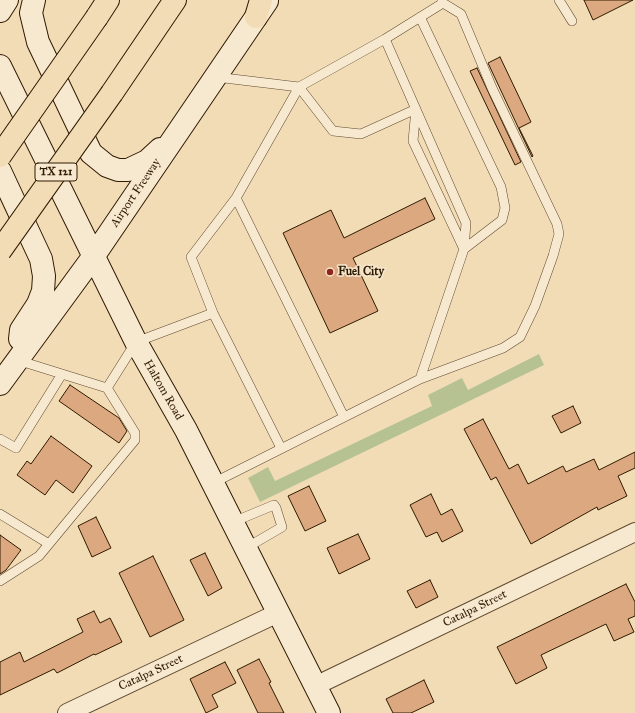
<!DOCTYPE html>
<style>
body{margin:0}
canvas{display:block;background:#f2dcb6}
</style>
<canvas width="635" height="713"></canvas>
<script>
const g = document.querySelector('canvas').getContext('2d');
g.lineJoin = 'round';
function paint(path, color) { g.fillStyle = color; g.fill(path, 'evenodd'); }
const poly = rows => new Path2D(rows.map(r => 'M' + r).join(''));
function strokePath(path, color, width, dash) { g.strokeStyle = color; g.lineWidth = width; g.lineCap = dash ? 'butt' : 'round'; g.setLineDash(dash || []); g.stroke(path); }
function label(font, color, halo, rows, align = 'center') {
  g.font = font + ' "IM FELL Great Primer",serif'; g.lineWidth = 3; g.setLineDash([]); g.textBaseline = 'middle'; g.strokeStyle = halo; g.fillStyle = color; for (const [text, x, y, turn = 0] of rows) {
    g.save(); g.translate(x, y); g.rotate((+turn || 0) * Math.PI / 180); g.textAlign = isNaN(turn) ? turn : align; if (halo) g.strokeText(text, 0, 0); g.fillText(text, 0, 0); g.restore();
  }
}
paint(poly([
 [539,354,544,365,260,502,248,478,268,467,275,481,432,406,428,395,462,378,468,390]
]), '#b6c292');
const building = poly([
 [584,0,633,0,593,20,584,0],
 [500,57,531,122,519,128,533,156,532,157,488,63,500,57],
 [477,68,521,162,515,165,470,71,477,68],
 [425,198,435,219,353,258,378,311,330,333,283,233,331,210,344,238,425,198],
 [70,385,119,418,127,431,119,443,59,401,70,385],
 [573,406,581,423,561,433,552,416,573,406],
 [483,419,509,469,518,464,528,484,563,466,566,472,594,459,599,470,635,452,635,468,618,476,627,496,598,510,597,507,531,544,496,477,491,480,464,429,483,419],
 [51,436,92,466,73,493,56,480,45,495,17,475,27,461,31,464,51,436],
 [309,486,326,521,305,531,288,496,309,486],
 [431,494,441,515,452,509,463,531,442,542,437,532,426,537,410,505,431,494],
 [96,517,111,548,92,557,78,526,96,517],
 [358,534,370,559,339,574,327,548,358,534],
 [0,535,21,550,6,570,0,574,0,535],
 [205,553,222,588,208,596,190,560,205,553],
 [153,556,184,620,150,637,119,573,153,556],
 [430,580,438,597,416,608,407,591,430,580],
 [626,584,635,602,635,616,628,619,634,632,614,641,606,624,541,655,547,668,516,684,497,647,626,584],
 [94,611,100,623,110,618,122,642,95,655,94,654,57,673,54,669,0,695,0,662,20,652,24,662,83,632,77,619,94,611],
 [259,659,271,682,269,683,284,713,258,713,237,670,259,659],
 [225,662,236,683,212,695,218,707,206,713,190,679,225,662],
 [424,680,434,702,411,713,393,713,386,699,424,680]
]);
paint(building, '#dca87f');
strokePath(building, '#2f1a00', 1);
const lane = poly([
 [559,0,572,21],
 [216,77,299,87,385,39],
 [236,198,344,417],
 [213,313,281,448],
 [17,360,107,388],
 [420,379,503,348,520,337,535,306,553,256,559,234,557,224,492,88,461,14,443,3],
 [0,439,16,448,62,374],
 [213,483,420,379,464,249,466,223,385,39,443,3,442,0],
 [0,514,49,544],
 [233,522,274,505,276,508,282,527,246,548],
 [0,581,39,556,135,440,135,433,107,388,136,342,213,313,191,257,236,198,299,87,333,131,361,134,416,109,413,141,464,249,502,220,505,208,501,187,420,17]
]);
const street = poly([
 [315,686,635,532],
 [67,713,278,613]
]);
const secondary = poly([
 [34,0,31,13,38,42,91,153,107,166,118,170,128,170,147,161,160,149],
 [0,11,7,0],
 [0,66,136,342,186,430,329,713],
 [0,171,41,259,44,276,43,291,38,304,21,330,20,339],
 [0,384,93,257,267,1]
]);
const highway = poly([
 [97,17,108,0],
 [256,17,261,0],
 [112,93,175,0]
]);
strokePath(lane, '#604a2e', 10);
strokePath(street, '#604a2e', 20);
strokePath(secondary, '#2f1a00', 24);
strokePath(highway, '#2f1a00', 24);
strokePath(lane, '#f7e8d0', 9);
strokePath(street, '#f7e8d0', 18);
strokePath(secondary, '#f7e8d0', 22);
strokePath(highway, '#f2dcb6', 22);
const highwayBridge = poly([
 [0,156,97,17],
 [0,251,112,93]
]);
strokePath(highwayBridge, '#2f1a00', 24, []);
strokePath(highwayBridge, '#f2dcb6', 22);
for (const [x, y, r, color] of [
 [330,272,4,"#8f2418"]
]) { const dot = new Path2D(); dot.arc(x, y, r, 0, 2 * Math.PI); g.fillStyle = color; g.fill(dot); strokePath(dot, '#f7e8d0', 1.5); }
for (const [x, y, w] of [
 [56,172,42]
]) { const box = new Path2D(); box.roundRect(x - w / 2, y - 9, w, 18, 3); g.fillStyle = '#f7e8d0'; g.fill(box); strokePath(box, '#2f1a00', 1); }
label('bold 11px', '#2f1a00', null, [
 ["TX 121",56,172]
]);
label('12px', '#2f1a00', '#f7e8d0', [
 ["Airport Freeway",136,193,-56],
 ["Haltom Road",163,390,60],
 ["Catalpa Street",475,609,-26],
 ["Catalpa Street",151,673,-25]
]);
label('bold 12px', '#2f1a00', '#f7e8d0', [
 ["Fuel City",338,272]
], 'left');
</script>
